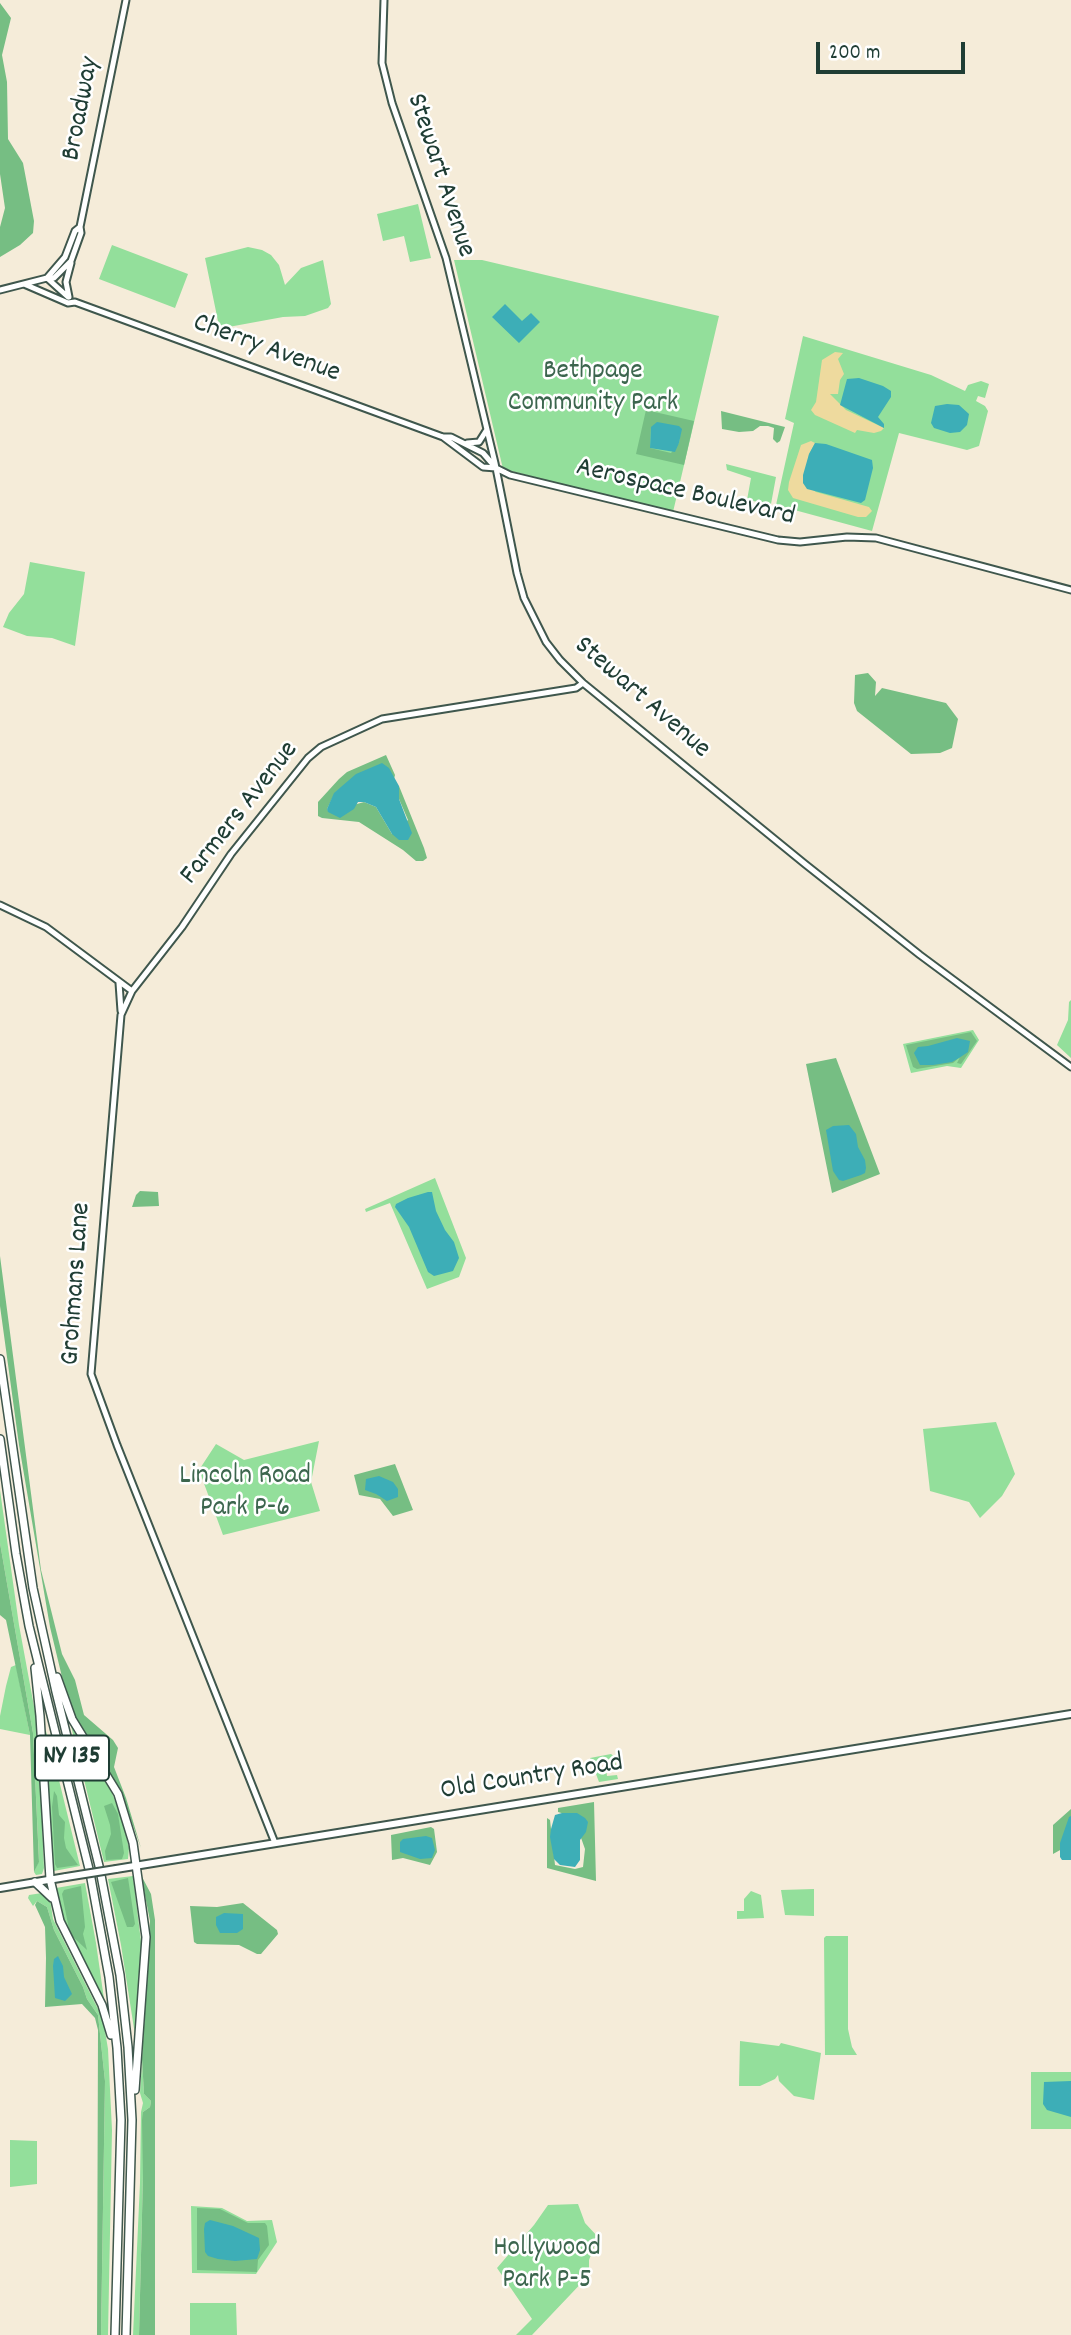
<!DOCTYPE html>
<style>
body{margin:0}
#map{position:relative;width:1071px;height:2335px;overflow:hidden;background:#f5ecd9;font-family:Dekko,sans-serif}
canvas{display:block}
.scale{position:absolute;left:816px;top:42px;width:149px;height:32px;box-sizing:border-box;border:4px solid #1f3d34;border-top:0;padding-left:9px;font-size:21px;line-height:24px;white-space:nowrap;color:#1f3d34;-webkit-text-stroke:5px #fff;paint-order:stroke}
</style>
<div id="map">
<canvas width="1071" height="2335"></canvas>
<div class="scale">200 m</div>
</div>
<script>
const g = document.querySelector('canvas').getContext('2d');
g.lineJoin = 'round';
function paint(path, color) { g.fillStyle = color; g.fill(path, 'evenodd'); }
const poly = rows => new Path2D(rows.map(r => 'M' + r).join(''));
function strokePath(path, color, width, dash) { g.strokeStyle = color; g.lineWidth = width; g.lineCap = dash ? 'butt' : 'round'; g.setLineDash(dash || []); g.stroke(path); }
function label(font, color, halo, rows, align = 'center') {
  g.font = font + ' Dekko,sans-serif'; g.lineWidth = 5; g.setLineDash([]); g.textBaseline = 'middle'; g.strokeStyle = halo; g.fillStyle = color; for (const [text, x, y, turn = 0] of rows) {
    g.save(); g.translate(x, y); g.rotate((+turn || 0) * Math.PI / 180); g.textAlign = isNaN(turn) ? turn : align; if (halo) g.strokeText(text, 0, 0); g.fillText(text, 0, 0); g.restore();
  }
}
paint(poly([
 [418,204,431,258,410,262,404,236,383,241,377,214],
 [112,245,188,274,175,308,99,279],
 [248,247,262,250,271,255,279,265,285,285,301,268,323,260,331,304,328,308,305,316,283,317,223,328,219,326,205,258],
 [454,260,482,260,719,316,673,512,503,469],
 [803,336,931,375,965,391,968,385,981,381,989,384,985,398,978,396,976,401,985,406,988,411,979,446,967,450,899,433,872,531,776,505,794,423,785,419],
 [726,464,776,477,771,504,747,500,751,478,727,470],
 [30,562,85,572,75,646,52,638,27,636,3,627,9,613,24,594],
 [1071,1000,1071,1058,1057,1045,1068,1020,1069,1002],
 [973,1030,979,1040,961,1068,947,1066,911,1073,903,1044],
 [435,1178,466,1258,459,1277,427,1289,390,1203,366,1212,365,1209],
 [996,1422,1015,1474,1002,1496,980,1518,969,1502,930,1491,923,1429],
 [319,1441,311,1482,320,1511,223,1535,199,1470,216,1444,244,1460],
 [0,1490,19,1625,38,1728,44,1868,42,1874,36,1875,34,1872,39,1861,33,1733,0,1543],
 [16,1665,30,1735,0,1729,0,1716,6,1686,11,1667],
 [71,1726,112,1793,122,1819,129,1848,128,1859,104,1862],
 [44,1731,46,1731,57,1772,80,1866,54,1871,51,1857,47,1770,50,1766,45,1766],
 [611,1754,615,1757,616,1768,614,1768,613,1759,597,1761,598,1770,606,1769,607,1776,617,1775,618,1779,599,1782,590,1758],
 [133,1876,142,1950,135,2035,121,1945,108,1879],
 [85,1883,96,1943,105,2006,65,1930,56,1888],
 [814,1889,814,1916,785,1915,781,1890],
 [751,1891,761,1895,764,1918,737,1919,737,1911,744,1911,744,1899],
 [42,1893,50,1899,53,1919,103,2019,108,2049,112,2130,108,2335,101,2335,105,2081,98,2015,87,1999,83,1987,54,1930,47,1907,37,1901,33,1906,28,1898,29,1895],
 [826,1936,848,1936,848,2029,852,2047,857,2055,825,2055,824,1938],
 [144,2031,142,2059,144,2094,151,2101,150,2107,143,2112,143,2175,139,2335,133,2335,140,2183,141,2112,143,2103,140,2093],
 [740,2041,779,2046,781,2043,821,2053,814,2100,794,2096,779,2081,778,2075,775,2079,760,2086,739,2086],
 [1031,2072,1071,2072,1071,2129,1031,2129],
 [10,2140,37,2141,37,2184,10,2187],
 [578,2204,585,2223,598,2237,589,2260,589,2275,532,2335,516,2335,532,2319,497,2268,534,2225,548,2205],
 [191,2206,222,2208,247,2221,272,2220,277,2242,256,2274,192,2273],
 [190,2303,236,2303,237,2335,190,2335]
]), '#93df9b');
paint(poly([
 [0,3,11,18,2,55,7,82,8,139,23,163,34,221,33,233,20,245,0,257,0,227,5,208,0,174],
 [646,410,694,421,684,465,636,454],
 [651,427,681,429,679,443,671,453,650,448],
 [721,411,785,427,780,441,777,443,773,439,774,428,768,426,760,426,753,431,739,432,722,429],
 [868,673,876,682,875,696,882,688,946,703,958,719,952,748,940,753,911,754,857,711,854,703,855,675],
 [386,755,395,775,393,783,344,786,335,793,327,809,329,812,364,802,376,807,392,834,408,820,399,799,399,786,424,848,427,858,423,861,416,861,403,850,359,822,322,818,318,816,318,802,339,779,347,772],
 [971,1032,977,1041,961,1064,957,1063,960,1057,953,1063,917,1069,913,1067,906,1045],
 [836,1058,880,1174,832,1193,806,1064],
 [140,1191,158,1192,159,1206,132,1207,136,1195],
 [0,1256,41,1570,62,1654,75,1680,84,1715,113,1740,118,1748,114,1767,126,1798,141,1848,123,1798,75,1719,62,1677,50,1627,19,1445,0,1306],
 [395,1464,413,1510,393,1516,380,1499,359,1495,354,1475],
 [0,1543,33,1733,39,1862,34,1872,30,1735,6,1620,0,1615],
 [54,1791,57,1796,59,1815,65,1822,64,1838,66,1848,78,1865,57,1868,55,1864,52,1807],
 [594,1802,596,1881,547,1868,547,1818,550,1820,555,1865,575,1869,583,1867,585,1849,580,1835,568,1815,558,1812,558,1808],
 [112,1803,118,1814,124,1853,122,1859,106,1860,105,1851,111,1834,110,1825,104,1806],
 [1071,1809,1071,1844,1053,1854,1053,1825],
 [431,1827,434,1829,437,1852,430,1865,403,1858,392,1860,391,1835],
 [141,1875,151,1894,155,1920,155,2335,139,2335,143,2175,142,2120,143,2112,150,2107,151,2101,144,2094,142,2059,150,1921],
 [128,1878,135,1924,133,1927,127,1927,111,1882],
 [81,1886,85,1927,83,1934,87,1950,70,1934,62,1894,64,1890],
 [37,1901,47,1907,54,1930,83,1987,87,1999,98,2015,105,2081,101,2335,97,2335,98,2030,95,2018,82,2004,45,2007,46,1958,45,1927,35,1905],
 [243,1903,277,1930,278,1934,261,1954,257,1954,239,1945,197,1944,194,1942,190,1906,217,1907],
 [197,2208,220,2209,248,2223,265,2223,267,2226,269,2245,258,2260,257,2272,197,2270]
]), '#76be83');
paint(poly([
 [835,352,843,353,838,359,844,374,840,380,838,394,830,394,846,410,884,428,881,431,874,433,857,430,855,433,815,415,811,410,816,402,822,360],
 [811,441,815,443,809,454,803,483,816,492,869,507,872,511,866,517,858,517,793,498,788,490,789,482,801,445]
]), '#eeda9e');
paint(poly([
 [505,304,522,321,531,313,540,322,519,343,492,317],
 [859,378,883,386,891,391,891,397,878,417,884,424,884,428,840,405,847,379],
 [947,404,959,405,969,414,967,425,960,432,950,433,934,428,931,423,935,406],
 [657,422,679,426,682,429,679,443,675,452,650,448,651,427],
 [815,443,826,444,872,460,873,468,865,500,861,503,807,489,803,483,803,475,809,454],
 [382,763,389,768,399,786,399,799,412,833,408,840,399,840,392,834,376,807,364,802,358,802,354,809,340,818,328,812,327,809,334,793,356,774],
 [957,1038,970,1041,968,1052,959,1058,952,1062,933,1065,920,1065,914,1053,918,1047,928,1046],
 [849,1125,856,1134,858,1147,865,1160,866,1168,865,1173,861,1175,843,1181,839,1180,833,1171,826,1130,833,1126],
 [428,1192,432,1192,436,1211,445,1230,454,1242,459,1258,453,1271,434,1276,428,1272,409,1227,395,1207,396,1204,408,1198],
 [379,1476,393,1482,398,1489,398,1497,387,1501,376,1494,365,1490,366,1479],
 [562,1813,577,1813,585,1818,588,1822,586,1832,580,1840,580,1860,575,1867,560,1865,554,1859,550,1837,551,1829,555,1815],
 [1071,1816,1071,1860,1062,1860,1060,1857,1060,1843,1069,1817],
 [426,1836,432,1838,435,1850,432,1858,420,1859,400,1852,400,1842,403,1839],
 [224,1913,243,1914,243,1929,237,1933,220,1933,216,1925,216,1917],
 [58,1956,63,1966,64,1977,72,1994,65,2001,55,1998,53,1966,54,1959],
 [1071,2081,1071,2117,1047,2110,1043,2104,1044,2082],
 [210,2220,233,2226,259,2238,260,2250,257,2259,235,2261,218,2259,208,2256,205,2252,204,2229,205,2223]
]), '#3daeb7');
const secondary = poly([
 [384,0,382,63,392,103,446,258,495,463,517,573,524,598,546,642,560,660,583,683,805,864,920,955,1071,1067],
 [47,278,65,257,75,231,80,227],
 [47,278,68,297],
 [24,284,68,303,75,302,443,437,451,437,483,453,496,468,510,475,778,540,800,542,847,537,876,538,1071,590],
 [0,290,47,278,54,278,71,261,81,233,80,227,126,0],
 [69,297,66,282,71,263],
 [443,437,483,467,496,468],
 [467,443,479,442,486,431],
 [0,905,46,927,132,991],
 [119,983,121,1011],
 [275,1843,117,1445,91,1374,121,1015,132,991,182,927,231,854,308,758,321,747,382,719,576,688,583,683]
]);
const primary = poly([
 [116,1869,1071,1714],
 [0,1888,66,1877]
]);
const highway = poly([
 [0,1359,33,1588,56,1692,100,1870,120,1975,128,2047,132,2120,126,2335],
 [0,1439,16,1554,29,1626,90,1873,109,1977,117,2048,121,2120,115,2335],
 [35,1668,40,1716,50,1879,60,1921,102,2005,111,2035],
 [57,1677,72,1719,118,1794,133,1843,146,1937,135,2090],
 [35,1882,52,1898]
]);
strokePath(secondary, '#3f574d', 9);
strokePath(primary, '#3f574d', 10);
strokePath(highway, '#3f574d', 10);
strokePath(secondary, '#fff', 5);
strokePath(primary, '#fff', 6);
strokePath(highway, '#fff', 7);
const primaryBridge = poly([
 [66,1877,116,1869]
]);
strokePath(primaryBridge, '#3f574d', 10, []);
strokePath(primaryBridge, '#fff', 6);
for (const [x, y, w] of [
 [72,1758,74]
]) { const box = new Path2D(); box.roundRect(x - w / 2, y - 22.5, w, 45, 5); g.fillStyle = '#fff'; g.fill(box); strokePath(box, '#1f3d34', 2); }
label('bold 26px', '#1f3d34', null, [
 ["NY 135",72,1758]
]);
label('28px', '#1f3d34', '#fff', [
 ["Broadway",83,109,-79],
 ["Stewart Avenue",439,176,72],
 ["Cherry Avenue",266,350,20],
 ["Aerospace Boulevard",685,494,13],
 ["Stewart Avenue",641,699,41],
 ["Farmers Avenue",241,814,-52],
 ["Grohmans Lane",78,1284,-86],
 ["Old Country Road",532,1779,-9]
]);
label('28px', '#3c664e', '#fff', [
 ["Bethpage",593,373],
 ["Community Park",593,405],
 ["Lincoln Road",245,1478],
 ["Park P-6",245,1510],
 ["Hollywood",547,2250],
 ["Park P-5",547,2282]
]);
</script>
